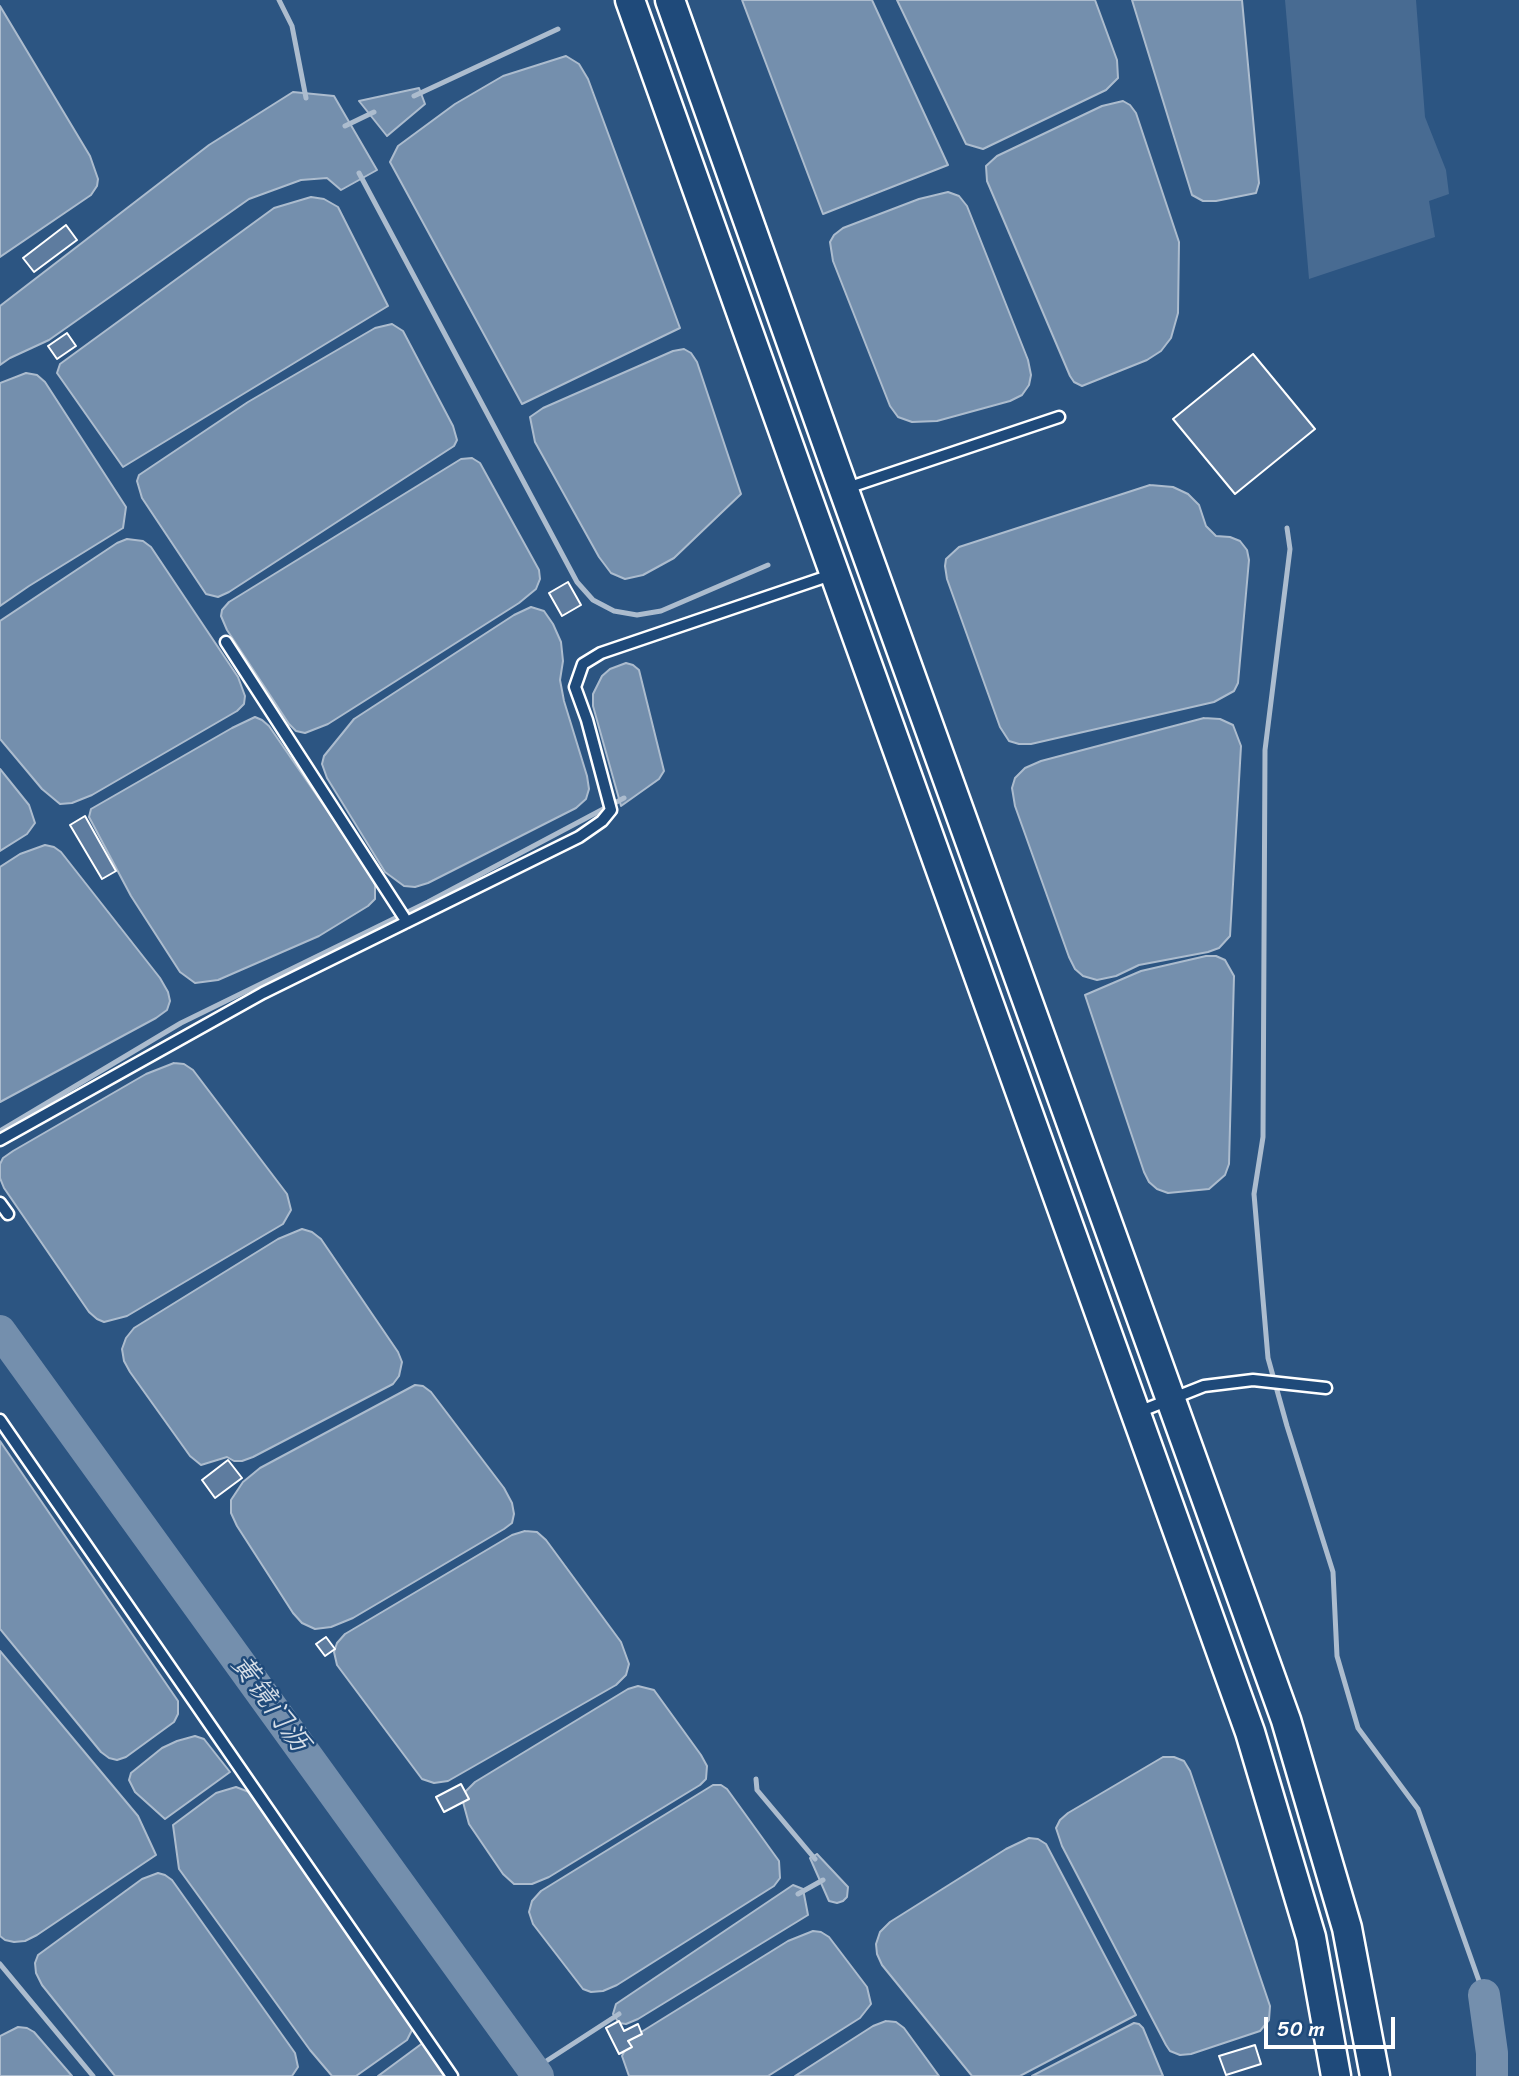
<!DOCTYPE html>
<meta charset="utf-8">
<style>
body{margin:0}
#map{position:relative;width:1519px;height:2076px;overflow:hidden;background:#2c5582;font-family:Sriracha,sans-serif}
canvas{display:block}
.scale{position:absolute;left:1264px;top:2017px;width:131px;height:32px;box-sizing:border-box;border:4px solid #fff;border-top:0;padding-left:9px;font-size:21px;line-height:24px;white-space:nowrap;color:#fff;-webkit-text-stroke:5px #1f4a7a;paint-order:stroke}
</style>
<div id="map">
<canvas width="1519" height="2076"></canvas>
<div class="scale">50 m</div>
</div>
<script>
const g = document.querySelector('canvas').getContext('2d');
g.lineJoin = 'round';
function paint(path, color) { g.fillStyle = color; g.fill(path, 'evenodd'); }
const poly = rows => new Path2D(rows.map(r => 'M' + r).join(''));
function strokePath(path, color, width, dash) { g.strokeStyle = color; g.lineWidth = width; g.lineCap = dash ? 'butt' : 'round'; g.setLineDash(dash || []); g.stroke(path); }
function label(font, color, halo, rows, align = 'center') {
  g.font = font + ' Sriracha,"LXGW WenKai TC",sans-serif'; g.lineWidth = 5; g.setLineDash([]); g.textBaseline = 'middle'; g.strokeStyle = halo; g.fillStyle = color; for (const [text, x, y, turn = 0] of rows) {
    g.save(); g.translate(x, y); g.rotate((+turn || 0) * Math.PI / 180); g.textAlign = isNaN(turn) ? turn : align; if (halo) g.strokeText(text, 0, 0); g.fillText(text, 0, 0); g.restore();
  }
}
paint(poly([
 [1285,0,1416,0,1425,117,1446,170,1449,194,1429,201,1435,237,1309,279]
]), '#486b92');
const water = poly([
 [742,0,872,0,948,165,823,214,742,0],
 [897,0,1095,0,1117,60,1118,78,1106,90,983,149,966,144,897,0],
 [1132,0,1242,0,1259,183,1256,193,1216,201,1203,201,1192,195,1132,0],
 [0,6,90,156,98,179,97,186,91,195,0,257,0,6],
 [566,56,579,64,588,79,680,328,522,404,390,162,398,146,455,104,503,76,566,56],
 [419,88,425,104,387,136,359,101,419,88],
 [293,92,334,96,377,170,341,190,327,178,301,180,249,199,49,340,10,358,0,365,0,306,209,145,293,92],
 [1123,101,1130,105,1136,113,1179,242,1178,313,1171,338,1161,351,1147,360,1082,386,1074,382,1070,376,987,181,986,166,997,156,1102,106,1123,101],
 [948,192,959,196,967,206,1028,360,1031,375,1029,385,1022,395,1010,401,937,421,912,422,898,417,890,406,833,261,830,242,834,235,843,228,919,199,948,192],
 [311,197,324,199,338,207,388,306,123,467,57,373,60,364,274,208,311,197],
 [392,324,403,331,453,426,457,440,454,446,229,592,218,597,206,594,142,498,137,481,139,475,248,402,375,328,392,324],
 [684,349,691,353,697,362,741,494,674,558,643,575,625,579,611,573,599,557,535,442,530,417,543,408,673,351,684,349],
 [26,373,37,375,45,382,126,507,123,528,29,586,0,606,0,383,26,373],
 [472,458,480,463,539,570,540,579,536,589,519,603,328,724,305,733,296,731,289,724,227,630,221,616,222,610,229,602,461,459,472,458],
 [1150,485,1173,487,1188,494,1199,505,1206,526,1216,536,1230,537,1240,541,1247,550,1249,560,1238,683,1234,691,1214,702,1031,744,1019,744,1009,741,1000,727,947,579,945,566,946,559,959,547,1150,485],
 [127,539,143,541,151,547,238,677,245,696,244,704,237,711,92,795,72,803,60,804,42,789,0,739,0,621,117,543,127,539],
 [531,607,544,611,553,624,561,642,563,661,560,680,564,701,587,776,589,789,586,799,576,808,428,883,415,887,404,886,385,872,327,778,322,764,324,756,354,719,514,615,531,607],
 [626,663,633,665,639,670,664,771,659,779,621,806,593,706,593,694,602,676,610,669,626,663],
 [255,717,262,720,269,726,371,874,375,885,375,899,368,906,319,936,218,980,195,983,180,972,131,896,89,817,91,809,232,728,255,717],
 [1204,718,1220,719,1233,725,1241,746,1230,936,1219,948,1208,952,1139,965,1116,976,1097,980,1083,976,1075,969,1069,957,1015,806,1012,788,1015,778,1025,768,1041,761,1204,718],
 [0,769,29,805,35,823,27,834,0,851,0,769],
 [45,845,54,847,61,852,160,978,168,992,170,1001,167,1010,156,1018,0,1102,0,867,20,854,45,845],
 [1206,956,1216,956,1225,960,1234,976,1229,1164,1225,1175,1209,1189,1168,1193,1157,1189,1149,1182,1144,1172,1085,995,1141,971,1206,956],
 [174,1063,184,1064,193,1070,287,1194,291,1210,283,1224,127,1316,104,1322,97,1319,89,1312,4,1188,0,1178,0,1164,3,1158,13,1151,146,1074,174,1063],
 [302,1229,312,1232,321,1239,398,1352,402,1362,399,1376,393,1384,253,1457,242,1461,234,1461,227,1457,201,1465,190,1456,130,1372,124,1361,122,1349,126,1338,134,1328,278,1239,302,1229],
 [415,1385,423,1386,431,1392,504,1488,512,1503,514,1514,512,1523,504,1529,353,1618,331,1627,315,1629,302,1623,293,1613,237,1526,231,1513,231,1500,243,1482,260,1468,415,1385],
 [0,1441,178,1701,178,1714,174,1722,126,1757,117,1760,109,1758,101,1752,0,1629,0,1441],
 [525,1531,537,1532,546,1540,621,1642,629,1664,626,1675,616,1685,448,1781,434,1783,422,1779,337,1665,334,1652,337,1643,345,1634,512,1535,525,1531],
 [0,1651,138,1816,156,1855,37,1935,25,1941,14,1942,5,1940,0,1936,0,1651],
 [638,1686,654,1690,701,1755,707,1766,706,1779,700,1785,549,1877,532,1884,514,1884,503,1874,469,1824,463,1802,466,1791,475,1782,628,1689,638,1686],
 [195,1736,204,1739,230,1772,165,1819,135,1792,129,1780,131,1773,162,1748,177,1741,195,1736],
 [1163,1757,1174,1757,1184,1761,1190,1771,1270,2006,1269,2020,1260,2031,1191,2054,1180,2055,1170,2051,1166,2045,1062,1846,1056,1828,1060,1820,1068,1813,1163,1757],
 [713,1785,721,1785,727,1789,779,1861,780,1878,774,1886,617,1985,603,1991,591,1992,583,1989,533,1924,529,1912,532,1901,541,1891,713,1785],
 [236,1787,249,1792,410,2019,412,2030,407,2040,356,2076,332,2076,310,2050,179,1869,173,1825,216,1793,236,1787],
 [1029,1838,1038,1839,1046,1844,1136,2015,1020,2076,972,2076,882,1965,877,1954,876,1944,880,1932,890,1922,1006,1849,1029,1838],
 [817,1854,848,1887,847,1897,843,1901,837,1903,829,1901,810,1858,817,1854],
 [158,1873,165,1875,172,1880,295,2053,298,2067,292,2076,115,2076,42,1985,36,1973,35,1963,38,1955,142,1879,158,1873],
 [793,1885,803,1889,808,1915,638,2019,626,2024,619,2023,613,2014,616,2004,793,1885],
 [813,1931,821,1932,829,1937,867,1987,871,2004,860,2018,768,2076,629,2076,622,2056,630,2039,788,1941,813,1931],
 [886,2021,896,2022,904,2028,939,2076,795,2076,873,2026,886,2021],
 [1134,2023,1139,2024,1143,2028,1163,2076,1032,2076,1134,2023],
 [18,2027,27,2028,34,2032,72,2076,0,2076,0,2036,18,2027],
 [424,2042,447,2076,378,2076,424,2042]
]);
paint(water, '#748fad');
strokePath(water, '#acbcce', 2);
strokePath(poly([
 [279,0,292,26,306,98],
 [414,96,558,29],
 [345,126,374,112],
 [359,173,577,582,593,600,614,611,637,615,661,611,768,565],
 [1287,528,1290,549,1265,750,1263,1137,1254,1194,1268,1358,1287,1426,1333,1572,1337,1656,1358,1728,1418,1809,1484,1995],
 [0,1131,181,1023,428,902,624,798],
 [756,1779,757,1790,815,1859],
 [798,1894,823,1880],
 [0,1964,93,2076],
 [534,2069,619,2014]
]), '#acbcce', 5);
strokePath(poly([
 [0,1331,538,2076],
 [1484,1995,1492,2053,1492,2076]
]), '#748fad', 32);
const building = poly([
 [66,225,77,240,34,272,23,258,66,225],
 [67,333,76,346,57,359,48,346,67,333],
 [1253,354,1315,429,1235,494,1173,419,1253,354],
 [568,582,581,605,562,616,549,593,568,582],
 [85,816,116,871,102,879,70,825,85,816],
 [228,1460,242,1478,215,1498,202,1480,228,1460],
 [326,1637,335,1649,325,1656,316,1644,326,1637],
 [461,1784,469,1799,444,1812,436,1797,461,1784],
 [619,2021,624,2031,638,2024,642,2034,628,2041,632,2047,619,2054,606,2028,619,2021],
 [1255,2045,1261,2064,1226,2075,1219,2056,1255,2045]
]);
paint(building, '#5e7c9f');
strokePath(building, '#fff', 2);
const service = poly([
 [847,488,1059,417],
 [226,642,407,922],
 [0,1140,263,993,579,837,602,821,611,810,587,720,575,687,583,664,601,653,834,574],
 [0,1203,8,1214],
 [1136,1413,1204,1386,1253,1380,1326,1388],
 [0,1420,452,2076]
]);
const secondary = poly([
 [630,0,801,480,1250,1732,1311,1937,1336,2076],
 [670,0,836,468,1286,1720,1347,1928,1375,2076]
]);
strokePath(service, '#fff', 15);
strokePath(secondary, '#fff', 33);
strokePath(service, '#1f4a7a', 10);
strokePath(secondary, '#1f4a7a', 28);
label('italic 28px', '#d5dde6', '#1f4a7a', [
 ["黄镜门沥",269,1704,54]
]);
</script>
